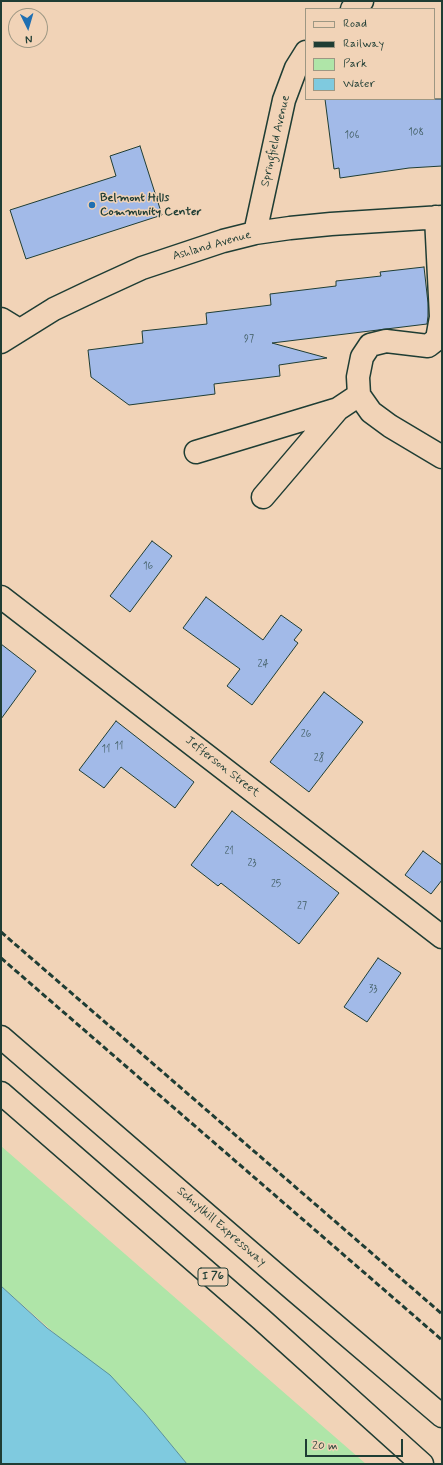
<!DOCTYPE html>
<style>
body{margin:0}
#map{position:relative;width:443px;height:1465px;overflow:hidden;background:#f1d3b7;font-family:Mynerve,sans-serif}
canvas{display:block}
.frame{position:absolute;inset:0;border:2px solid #1f3d34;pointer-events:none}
.legend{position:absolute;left:305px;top:8px;width:130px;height:92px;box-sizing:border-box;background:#f1d3b7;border:1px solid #9d9783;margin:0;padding:5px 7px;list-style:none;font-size:12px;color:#1f3d34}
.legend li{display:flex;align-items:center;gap:8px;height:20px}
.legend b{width:20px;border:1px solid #9d9783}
.north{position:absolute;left:8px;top:8px;width:40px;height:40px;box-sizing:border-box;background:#f1d3b7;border:1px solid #9d9783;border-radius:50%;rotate:175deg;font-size:11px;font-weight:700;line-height:16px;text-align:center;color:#1f3d34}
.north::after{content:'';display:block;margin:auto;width:14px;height:18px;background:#1f6fb2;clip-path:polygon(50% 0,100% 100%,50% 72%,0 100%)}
.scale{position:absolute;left:305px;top:1439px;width:98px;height:18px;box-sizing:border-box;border:2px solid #1f3d34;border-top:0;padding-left:5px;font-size:12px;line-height:14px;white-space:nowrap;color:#1f3d34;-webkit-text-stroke:3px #f1d3b7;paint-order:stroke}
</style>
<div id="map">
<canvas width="443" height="1465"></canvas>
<div class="frame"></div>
<ul class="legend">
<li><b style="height:5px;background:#f1d3b7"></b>Road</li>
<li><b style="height:5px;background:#1f3d34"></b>Railway</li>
<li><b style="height:11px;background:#afe5a8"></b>Park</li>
<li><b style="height:11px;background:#7fcadf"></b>Water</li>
</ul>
<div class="north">N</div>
<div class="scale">20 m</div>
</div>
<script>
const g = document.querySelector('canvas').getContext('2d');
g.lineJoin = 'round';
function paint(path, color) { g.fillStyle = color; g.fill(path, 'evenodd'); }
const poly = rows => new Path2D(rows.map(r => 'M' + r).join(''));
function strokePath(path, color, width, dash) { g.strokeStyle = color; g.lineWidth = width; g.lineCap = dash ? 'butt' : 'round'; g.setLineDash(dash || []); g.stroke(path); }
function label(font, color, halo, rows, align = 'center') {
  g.font = font + ' Mynerve,sans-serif'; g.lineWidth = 3; g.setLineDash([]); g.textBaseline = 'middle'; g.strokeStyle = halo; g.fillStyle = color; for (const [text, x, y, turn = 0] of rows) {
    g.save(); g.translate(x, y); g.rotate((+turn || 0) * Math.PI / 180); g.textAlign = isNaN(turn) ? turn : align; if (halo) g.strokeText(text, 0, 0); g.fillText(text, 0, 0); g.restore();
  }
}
paint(poly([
 [1,1146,366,1464,187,1464,145,1413,1,1286]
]), '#afe5a8');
const water = poly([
 [1,1286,47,1328,110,1375,145,1413,187,1464,1,1464,1,1286]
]);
paint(water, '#7fcadf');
strokePath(water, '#59929b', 1);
const building = poly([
 [325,99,442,99,442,166,409,168,340,178,339,168,334,169,325,99],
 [140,146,162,215,26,259,10,210,116,176,110,156,140,146],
 [424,267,428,303,428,316,427,324,272,343,327,358,279,365,280,376,214,384,215,394,129,405,91,377,88,350,143,343,142,331,207,324,206,313,271,305,270,294,336,286,336,281,381,276,380,272,424,267],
 [152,541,172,556,130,612,110,596,152,541],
 [206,597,263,640,281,615,302,630,294,640,298,643,252,705,227,686,240,669,183,628,206,597],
 [1,644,36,671,1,719,1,644],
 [324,692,363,722,309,792,270,762,324,692],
 [116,721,194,782,175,808,121,767,104,788,79,770,116,721],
 [232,811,339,893,299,944,221,883,218,886,191,865,232,811],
 [423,851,442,865,442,880,431,894,405,875,423,851],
 [378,958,401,973,367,1022,344,1007,378,958]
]);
paint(building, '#a2bae8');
strokePath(building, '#1f3d34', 1);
const minor = poly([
 [352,9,362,1],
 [255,233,284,100,296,68,306,52],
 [1,319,19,330],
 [1,342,54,309,94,290,142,268,223,241,255,233,290,228,331,224,442,217],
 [359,395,371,412,390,426,442,457],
 [196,452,338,409],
 [263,497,338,409,359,395,358,377,362,357,370,345,386,341,428,346,437,339,441,317,436,217],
 [1,597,442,937]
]);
const highway = poly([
 [1,1037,294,1290,442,1416],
 [1,1093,261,1319,422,1464]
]);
strokePath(minor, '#1f3d34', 25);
strokePath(highway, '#1f3d34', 25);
strokePath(minor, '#f1d3b7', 22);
strokePath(highway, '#f1d3b7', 22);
strokePath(poly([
 [1,932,442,1314],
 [1,958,442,1340]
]), '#1f3d34', 3, [6, 3]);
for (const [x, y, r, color] of [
 [92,205,4,"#1f6fb2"]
]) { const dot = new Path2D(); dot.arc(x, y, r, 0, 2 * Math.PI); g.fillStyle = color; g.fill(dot); strokePath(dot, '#f1d3b7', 1.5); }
label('10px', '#405c61', null, [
 ["108",416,133],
 ["106",352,136],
 ["97",249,340],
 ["16",148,567],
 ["24",263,665],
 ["26",306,735],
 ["11",119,747],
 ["11",106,750],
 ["28",319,759],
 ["21",229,852],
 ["23",252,864],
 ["25",276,885],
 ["27",302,907],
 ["33",373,990]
]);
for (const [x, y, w] of [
 [213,1277,30]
]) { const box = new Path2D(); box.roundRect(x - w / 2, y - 9, w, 18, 3); g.fillStyle = '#f1d3b7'; g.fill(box); strokePath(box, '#1f3d34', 1); }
label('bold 11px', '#1f3d34', null, [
 ["I 76",213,1277]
]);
label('12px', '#1f3d34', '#f1d3b7', [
 ["Springfield Avenue",276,141,-77],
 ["Ashland Avenue",212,246,-16],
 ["Jefferson Street",222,767,38],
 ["Schuylkill Expressway",221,1227,41]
]);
label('bold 12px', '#1f3d34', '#f1d3b7', [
 ["Belmont Hills",100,198],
 ["Community Center",100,212]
], 'left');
</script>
